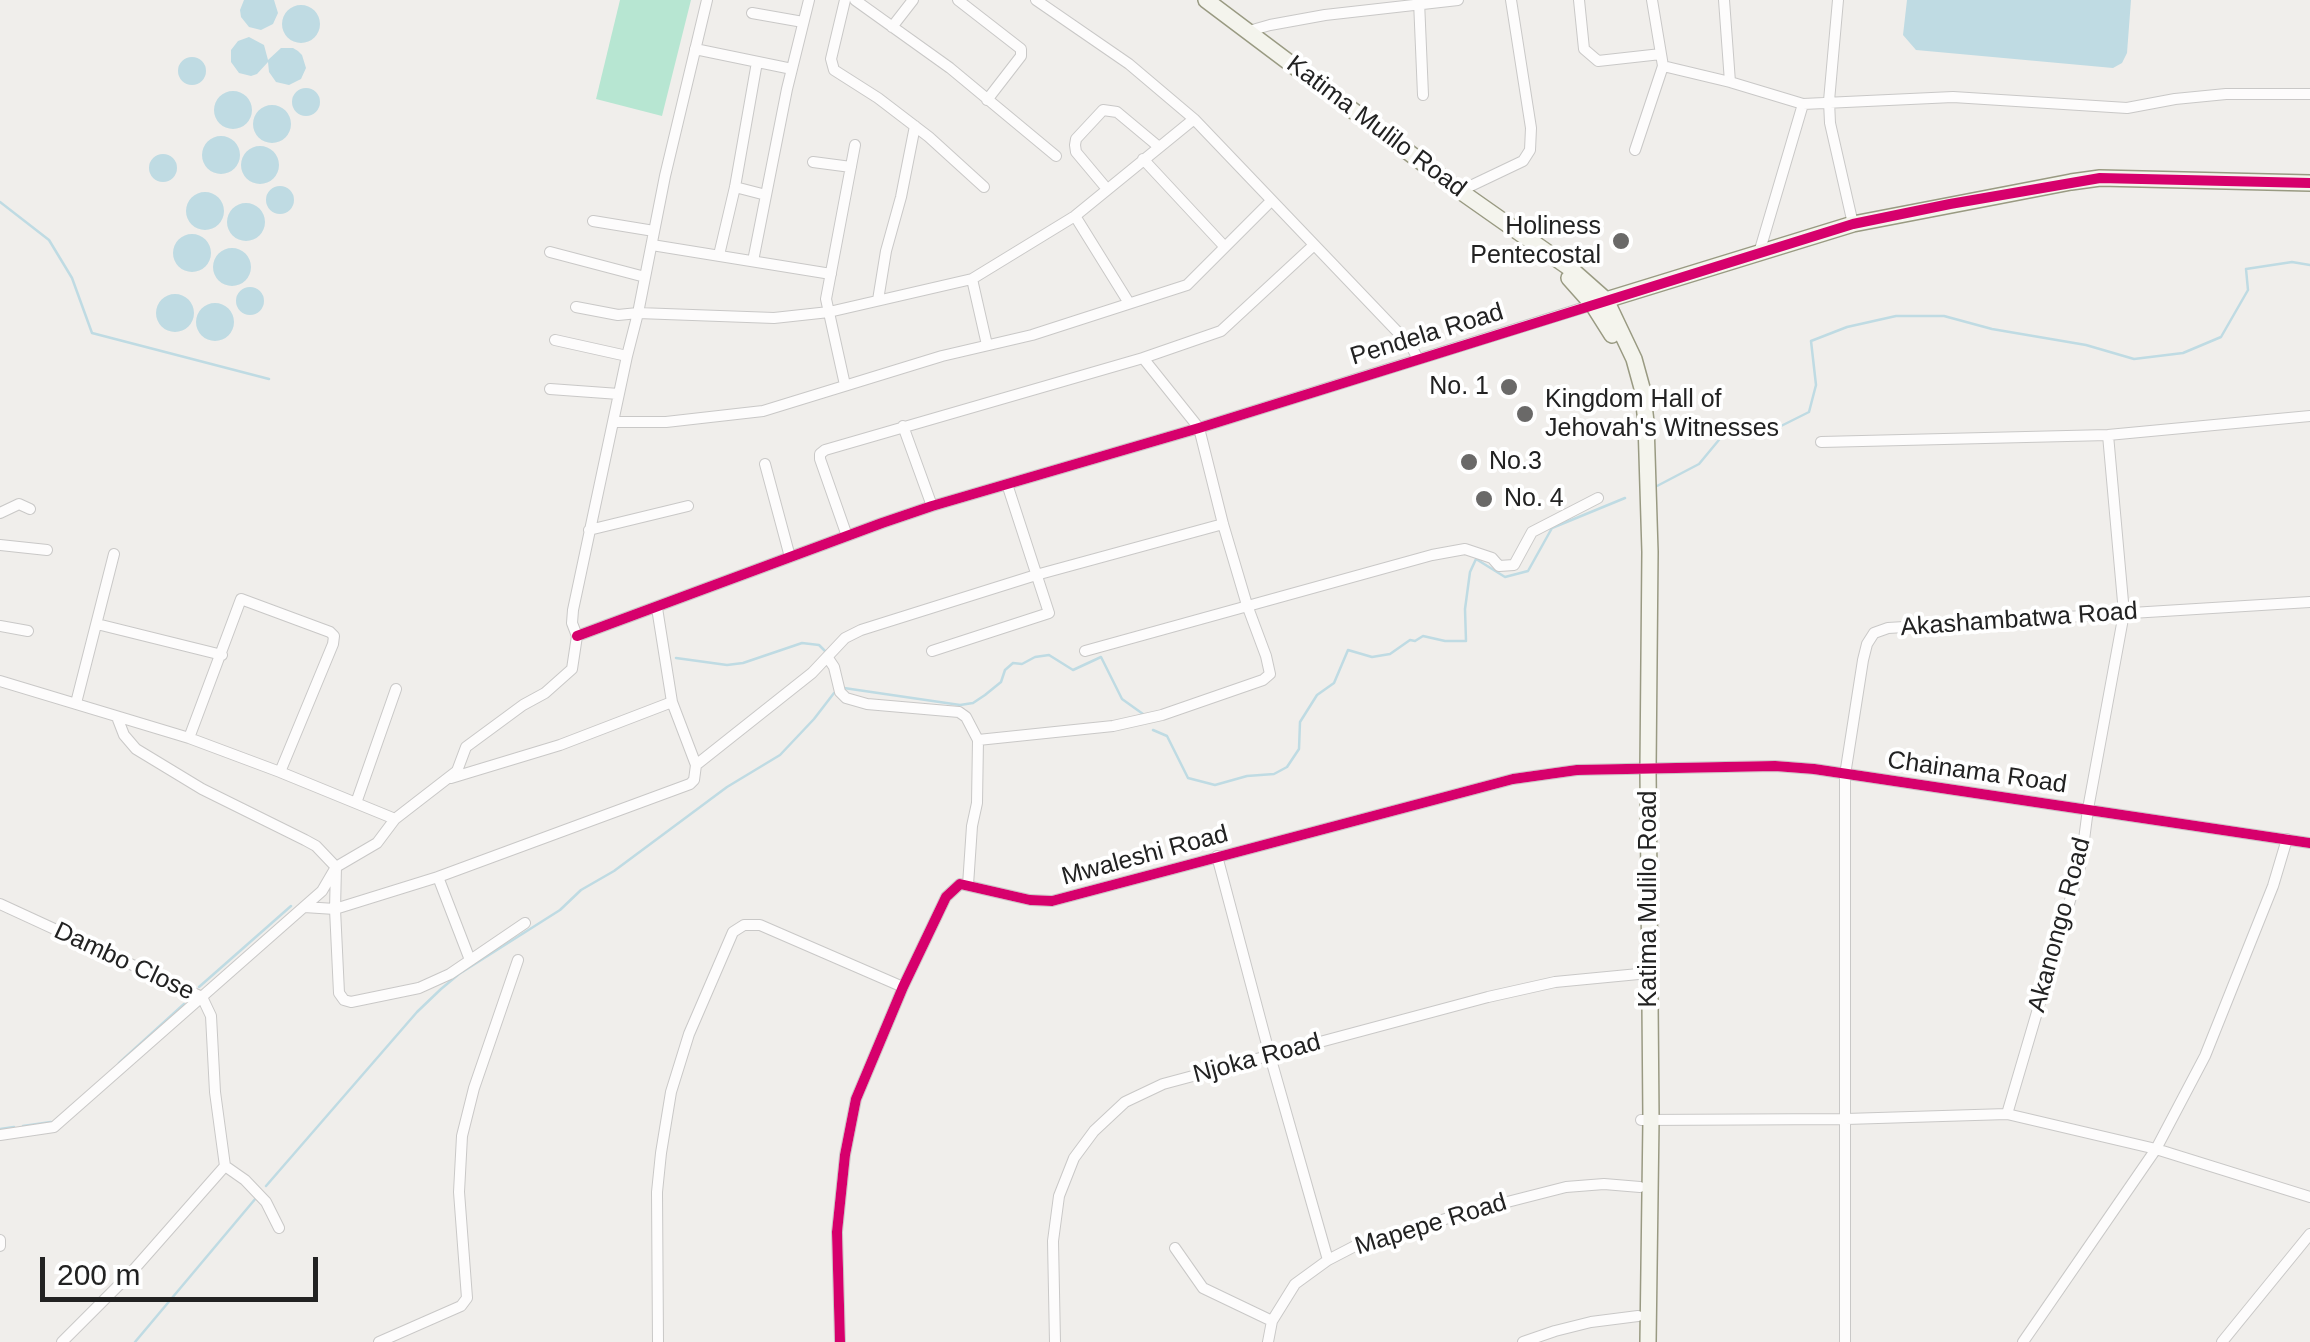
<!DOCTYPE html>
<style>
body{margin:0}
#map{position:relative;width:2310px;height:1342px;overflow:hidden;background:#f0eeeb;font-family:Arial,sans-serif}
canvas{display:block}
.scale{position:absolute;left:40px;top:1257px;width:278px;height:45px;box-sizing:border-box;border:5px solid #222;border-top:0;padding-left:12px;font-size:30px;line-height:35px;white-space:nowrap;color:#222;-webkit-text-stroke:8px #fff;paint-order:stroke}
</style>
<div id="map">
<canvas width="2310" height="1342"></canvas>
<div class="scale">200 m</div>
</div>
<script>
const g = document.querySelector('canvas').getContext('2d');
g.lineJoin = 'round';
function paint(path, color) { g.fillStyle = color; g.fill(path, 'evenodd'); }
const poly = rows => new Path2D(rows.map(r => 'M' + r).join(''));
function strokePath(path, color, width, dash) { g.strokeStyle = color; g.lineWidth = width; g.lineCap = dash ? 'butt' : 'round'; g.setLineDash(dash || []); g.stroke(path); }
function label(font, color, halo, rows, align = 'center') {
  g.font = font + ' Arial,sans-serif'; g.lineWidth = 8; g.setLineDash([]); g.textBaseline = 'middle'; g.strokeStyle = halo; g.fillStyle = color; for (const [text, x, y, turn = 0] of rows) {
    g.save(); g.translate(x, y); g.rotate((+turn || 0) * Math.PI / 180); g.textAlign = isNaN(turn) ? turn : align; if (halo) g.strokeText(text, 0, 0); g.fillText(text, 0, 0); g.restore();
  }
}
paint(poly([
 [620,0,691,0,662,116,596,99]
]), '#b7e6d2');
paint(poly([
 [244,0,274,0,278,13,273,24,261,30,249,27,241,17,240,10],
 [1907,0,2131,0,2127,53,2122,63,2113,68,1916,50,1903,35],
 '282 24a19 19 0 1 1 38 0a19 19 0 1 1-38 0Z',
 [249,37,264,45,268,60,281,48,293,48,298,51,302,55,306,68,301,79,289,85,276,82,269,72,268,62,257,74,251,76,239,73,231,62,231,50,238,41],
 '178 71a14 14 0 1 1 28 0a14 14 0 1 1-28 0Z',
 '292 102a14 14 0 1 1 28 0a14 14 0 1 1-28 0Z',
 '214 110a19 19 0 1 1 38 0a19 19 0 1 1-38 0Z',
 '253 124a19 19 0 1 1 38 0a19 19 0 1 1-38 0Z',
 '202 155a19 19 0 1 1 38 0a19 19 0 1 1-38 0Z',
 '241 165a19 19 0 1 1 38 0a19 19 0 1 1-38 0Z',
 '149 168a14 14 0 1 1 28 0a14 14 0 1 1-28 0Z',
 '266 200a14 14 0 1 1 28 0a14 14 0 1 1-28 0Z',
 '186 211a19 19 0 1 1 38 0a19 19 0 1 1-38 0Z',
 '227 222a19 19 0 1 1 38 0a19 19 0 1 1-38 0Z',
 '173 253a19 19 0 1 1 38 0a19 19 0 1 1-38 0Z',
 '213 267a19 19 0 1 1 38 0a19 19 0 1 1-38 0Z',
 '236 301a14 14 0 1 1 28 0a14 14 0 1 1-28 0Z',
 '156 313a19 19 0 1 1 38 0a19 19 0 1 1-38 0Z',
 '196 322a19 19 0 1 1 38 0a19 19 0 1 1-38 0Z'
]), '#bfdbe3');
strokePath(poly([
 [0,202,49,240,72,278,92,333,269,379],
 [1657,486,1699,464,1723,435,1779,427,1809,412,1816,385,1811,341,1847,327,1896,316,1944,316,1992,329,2086,345,2134,359,2183,353,2221,337,2248,290,2246,269,2292,262,2310,265],
 [676,658,727,665,743,663,802,643,819,645,827,653],
 [844,688,960,705,973,703,985,695,1001,682,1005,670,1013,663,1022,664,1035,657,1049,655,1073,670,1101,657,1122,699,1143,714],
 [1153,730,1167,736,1188,778,1215,785,1247,776,1274,774,1287,767,1299,749,1300,722,1317,695,1334,683,1348,650,1372,657,1390,654,1410,640,1415,641,1423,636,1445,641,1466,641,1465,609,1470,572,1476,559,1505,577,1528,571,1552,528,1625,498],
 [199,987,291,906],
 [119,1063,184,1004],
 [23,1126,51,1122],
 [0,1129,14,1127],
 [266,1186,417,1012,441,989,459,974,560,910,581,890,614,871,727,787,780,755,814,719,834,693],
 [135,1342,256,1198]
]), '#bfdbe3', 2.5);
const street = poly([
 [845,0,831,59,834,70,878,98,929,137,984,187],
 [855,0,950,68,1056,156],
 [958,0,1021,49,1021,56,987,100],
 [1036,0,1129,64,1194,119,1411,346,1418,359],
 [1579,0,1584,49,1598,61,1661,54],
 [1652,0,1663,66,1730,82,1803,104,1953,97,2127,108,2175,99,2226,94,2310,94],
 [1724,0,1730,82],
 [1838,0,1829,101,1830,123,1853,224],
 [1419,1,1423,95],
 [752,13,803,22],
 [892,27,913,0],
 [1249,31,1270,25,1325,15,1458,0],
 [695,49,792,69],
 [1635,150,1663,66],
 [1143,159,1224,246],
 [813,162,851,167],
 [735,187,766,195],
 [1107,189,1076,152,1075,145,1076,139,1103,110,1117,112,1159,147],
 [1460,191,1523,161,1530,150,1531,128,1511,0],
 [1075,216,1129,303],
 [593,221,654,231],
 [652,245,831,274],
 [550,252,645,277],
 [1759,253,1803,104],
 [719,255,735,187,757,62],
 [753,261,787,89,809,0],
 [972,279,987,345],
 [878,300,886,251,901,197,915,126],
 [576,307,618,315,638,313,774,318,829,312,972,279,1075,216,1194,119],
 [555,340,627,356],
 [1143,358,1221,331,1314,245],
 [845,385,826,299,855,145],
 [550,389,619,394],
 [614,422,666,422,763,411,942,356,1032,335,1187,285,1271,201],
 [903,426,932,506],
 [1821,442,2108,435,2310,416],
 [765,464,790,557],
 [0,513,19,504,30,509],
 [589,530,688,506],
 [847,536,820,459,820,454,825,450,1143,358,1199,428,1223,524,1247,605,1266,656,1270,674,1263,680,1162,715,1113,726,978,740],
 [0,545,47,550],
 [97,624,222,655],
 [0,626,28,631],
 [577,636,882,523,932,506,1199,428,1595,304],
 [932,651,1049,613,1007,484],
 [1085,651,1432,555,1465,549,1492,558,1499,566,1514,565,1532,532,1598,498],
 [828,658,834,667,840,692,846,698,867,704,959,712,966,717,978,740,977,803,972,826,968,885],
 [0,681,189,738,280,772,395,819,457,771,466,747,523,705,545,693,572,669,577,636,572,623,573,610,627,356,638,313,665,176,707,0],
 [76,703,114,554],
 [117,717,124,735,136,749,202,789,305,840,316,846,336,867,335,909,339,993,344,1000,351,1002,419,988,450,974,525,923],
 [189,738,241,599,330,632,334,636,333,644,280,772],
 [696,765,812,673,845,638,861,630,1036,575,1223,524],
 [451,778,560,745,672,702],
 [356,803,396,689],
 [1217,856,1270,1056,1328,1260],
 [438,877,470,960],
 [0,904,202,997,211,1016,215,1092,225,1166,129,1275,62,1342],
 [304,907,335,909,438,877,690,784,694,780,696,765,672,702,657,608],
 [2007,1114,2081,863,2088,809,2124,613,2108,435],
 [1641,1120,1846,1119,2007,1114,2156,1149,2310,1197],
 [0,1135,54,1127,322,891,336,867,377,843,395,819],
 [225,1166,245,1180,266,1202,279,1228],
 [0,1240,0,1246],
 [1175,1248,1203,1288,1272,1321],
 [379,1342,461,1306,467,1298,459,1192,462,1136,474,1088,518,960],
 [658,1342,657,1192,661,1153,671,1092,689,1034,733,932,744,925,760,925,903,987],
 [840,1342,837,1232,845,1155,856,1099,903,987,946,897,960,884,1030,900,1052,901,1513,779,1577,770,1775,766,1814,769,2310,843],
 [1055,1342,1053,1241,1059,1196,1074,1158,1094,1131,1125,1102,1163,1084,1488,997,1555,982,1649,973],
 [1268,1342,1272,1321,1295,1284,1328,1260,1355,1246,1472,1211,1566,1187,1604,1184,1640,1187],
 [1523,1342,1555,1331,1591,1322,1638,1316],
 [1845,1342,1845,775,1863,660,1867,644,1874,633,1888,628,2310,602],
 [2023,1342,2156,1149,2205,1056,2273,886,2287,839],
 [2222,1342,2310,1234]
]);
const secondary = poly([
 [1206,0,1460,191,1571,269,1606,300,1634,359,1642,388,1646,422,1650,552,1648,769,1651,1120,1648,1342],
 [1569,278,1593,305,1612,335],
 [1606,300,1853,224,2071,182,2100,178,2310,183]
]);
strokePath(street, '#c9c8c7', 12);
strokePath(secondary, '#999a82', 18);
strokePath(street, '#fdfcfc', 10);
strokePath(secondary, '#f4f4ed', 15);
strokePath(poly([
 [577,636,882,523,932,506,1199,428,1853,224,1950,204,2100,178,2310,183],
 [840,1342,837,1232,845,1155,856,1099,903,987,946,897,960,884,1030,900,1052,901,1513,779,1577,770,1775,766,1814,769,2310,843]
]), '#d6006c', 10);
for (const [x, y, r, color] of [
 [1621,241,10,"#6a6968"],
 [1509,387,10,"#6a6968"],
 [1525,414,10,"#6a6968"],
 [1469,462,10,"#6a6968"],
 [1484,499,10,"#6a6968"]
]) { const dot = new Path2D(); dot.arc(x, y, r, 0, 2 * Math.PI); g.fillStyle = color; g.fill(dot); strokePath(dot, '#fff', 4); }
label('25px', '#222', '#fff', [
 ["Katima Mulilo Road",1376,127,37],
 ["Pendela Road",1427,335,-17],
 ["Akashambatwa Road",2019,620,-4],
 ["Chainama Road",1977,773,8],
 ["Mwaleshi Road",1145,856,-15],
 ["Katima Mulilo Road",1649,899,-90],
 ["Akanongo Road",2060,925,-75],
 ["Dambo Close",124,962,25],
 ["Njoka Road",1257,1059,-15],
 ["Mapepe Road",1431,1225,-17]
]);
label('25px', '#222', '#fff', [
 ["Holiness",1601,227,"right"],
 ["Pentecostal",1601,256,"right"],
 ["No. 1",1489,387,"right"],
 ["Kingdom Hall of",1545,400],
 ["Jehovah's Witnesses",1545,429],
 ["No.3",1489,462],
 ["No. 4",1504,499]
], 'left');
</script>
